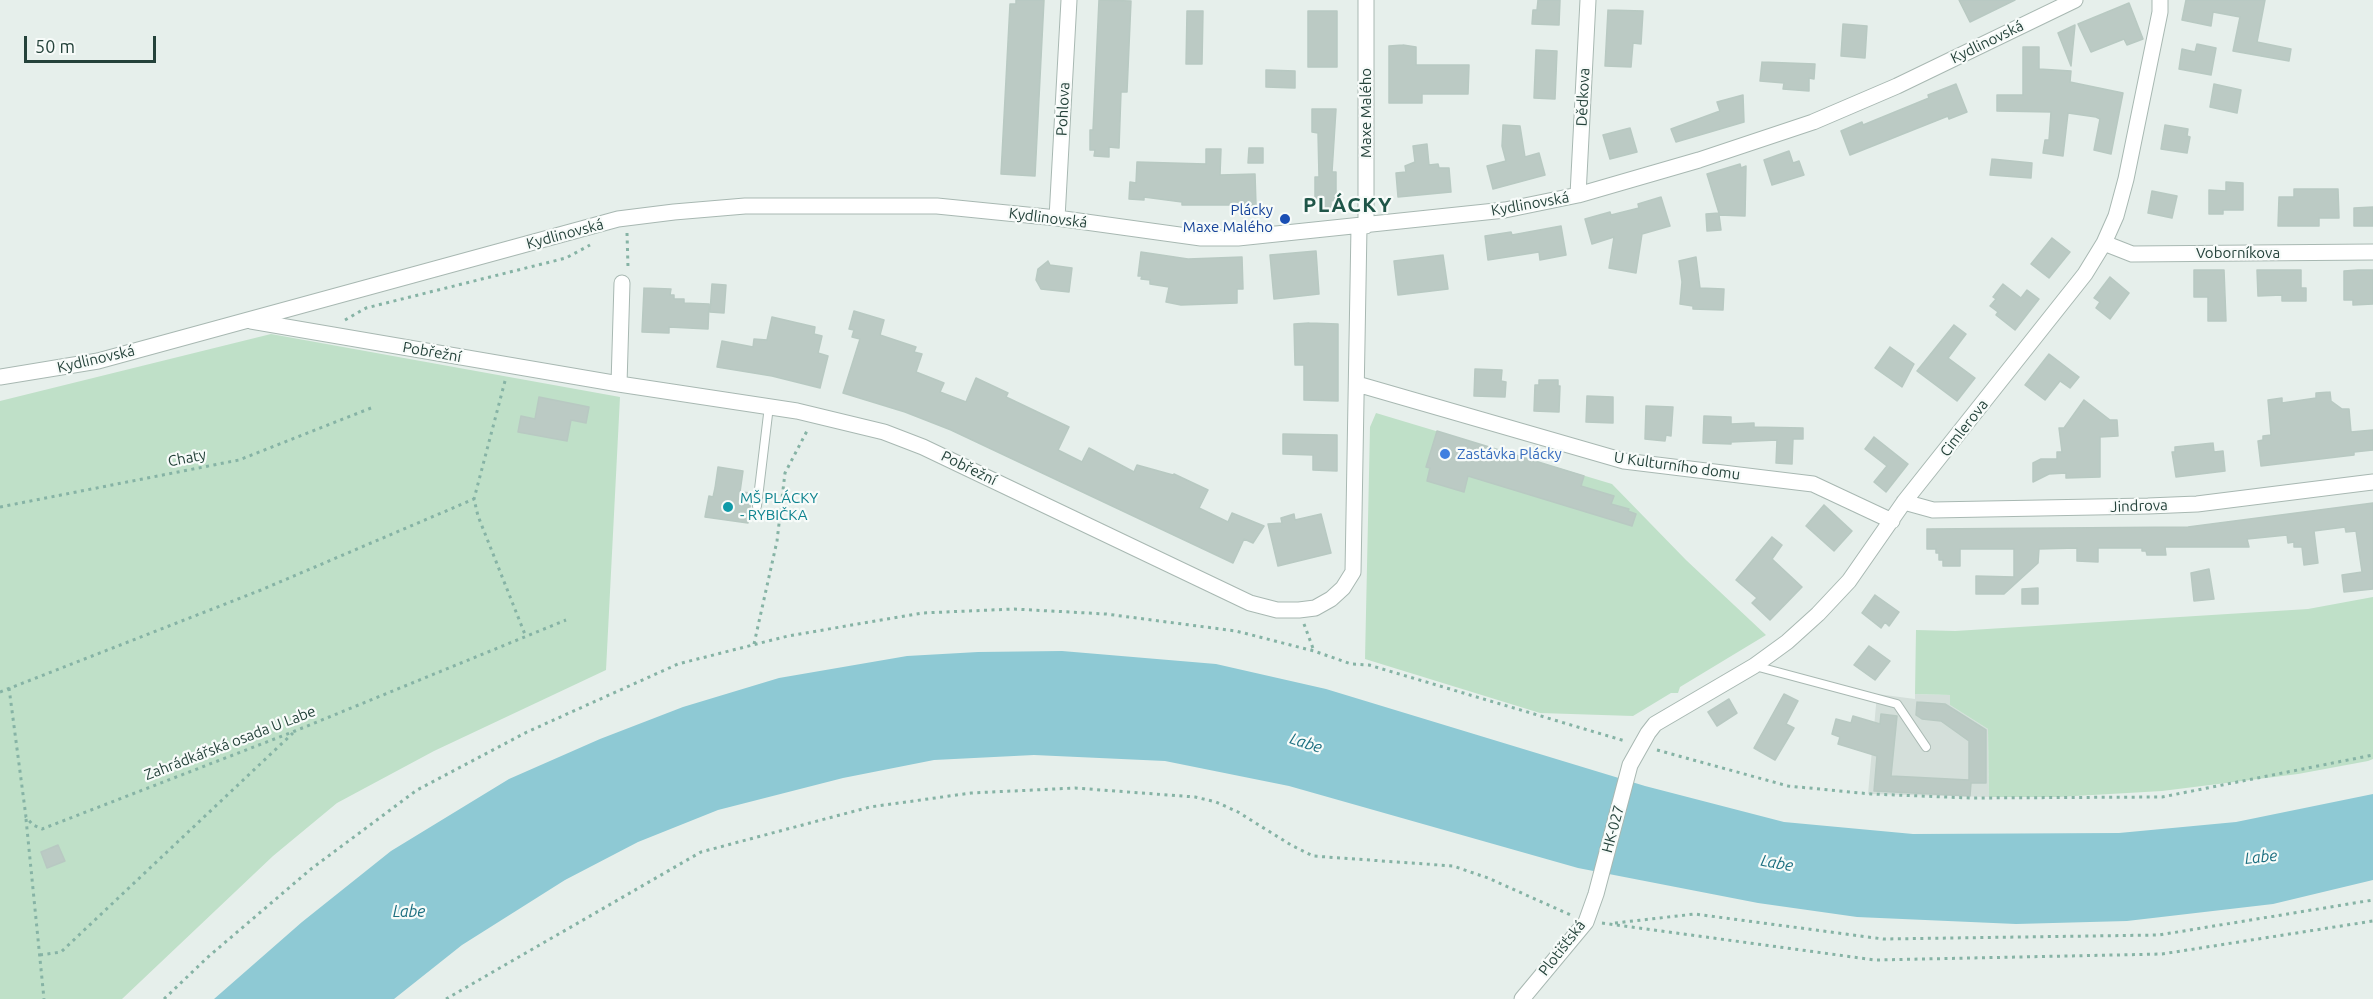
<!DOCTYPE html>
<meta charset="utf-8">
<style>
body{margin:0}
#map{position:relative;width:2373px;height:999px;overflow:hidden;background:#e6efeb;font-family:Ubuntu,sans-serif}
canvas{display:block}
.scale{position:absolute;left:24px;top:36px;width:132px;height:27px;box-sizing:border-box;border:3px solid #24423a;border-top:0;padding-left:8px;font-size:18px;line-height:21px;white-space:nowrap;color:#24423a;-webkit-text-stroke:4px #f7fbf9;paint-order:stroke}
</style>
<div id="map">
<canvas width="2373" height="999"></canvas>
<div class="scale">50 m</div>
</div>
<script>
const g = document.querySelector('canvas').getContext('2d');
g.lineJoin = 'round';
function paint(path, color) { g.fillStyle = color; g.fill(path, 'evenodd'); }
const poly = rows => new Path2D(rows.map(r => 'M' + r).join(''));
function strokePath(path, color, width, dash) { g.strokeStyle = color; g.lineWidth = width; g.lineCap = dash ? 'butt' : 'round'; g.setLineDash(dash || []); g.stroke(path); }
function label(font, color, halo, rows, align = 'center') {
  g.font = font + ' Ubuntu,sans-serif'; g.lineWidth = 4.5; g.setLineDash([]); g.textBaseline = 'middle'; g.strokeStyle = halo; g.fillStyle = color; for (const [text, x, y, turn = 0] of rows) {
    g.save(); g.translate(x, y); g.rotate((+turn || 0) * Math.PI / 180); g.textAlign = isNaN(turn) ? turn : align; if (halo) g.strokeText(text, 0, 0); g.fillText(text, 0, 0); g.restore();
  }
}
paint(poly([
 [1877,694,1915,699,1915,694,1950,695,1950,705,1988,729,1989,797,1868,794]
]), '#d4dfda');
paint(poly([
 [271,334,620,397,606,670,434,751,337,803,273,856,122,999,0,999,0,401],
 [1376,413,1612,484,1686,560,1766,635,1680,687,1678,693,1671,693,1633,716,1540,713,1365,659,1370,427],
 [2373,597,2373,759,2368,761,2298,774,2162,791,2058,797,1989,797,1988,729,1950,705,1950,695,1915,694,1916,630,1955,631,2308,609]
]), '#bfe0c8');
paint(poly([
 [1062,651,1216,664,1326,689,1645,786,1784,822,1913,834,2119,833,2236,822,2373,794,2373,880,2273,904,2127,921,2016,924,1857,917,1758,903,1578,868,1289,786,1165,761,1034,755,934,760,843,778,718,810,638,842,565,880,462,945,394,999,214,999,302,922,391,851,509,779,600,739,683,707,779,678,907,656,978,652]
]), '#8ec9d4');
const building = poly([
 [1016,0,1044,0,1035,176,1001,174,1010,4,1016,4,1016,0],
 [1099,0,1131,1,1127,92,1121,92,1119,148,1109,147,1109,157,1094,156,1095,150,1090,150,1090,130,1093,130,1099,0],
 [1538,0,1560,0,1559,25,1532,24,1533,10,1537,10,1538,0],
 [1959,0,2015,0,1970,22,1959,0],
 [2186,0,2265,0,2257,42,2291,49,2289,61,2233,51,2240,17,2213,12,2211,26,2182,20,2186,0],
 [2129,3,2143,39,2127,45,2124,39,2091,52,2078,24,2129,3],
 [1608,10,1643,11,1641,44,1633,43,1631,67,1605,66,1608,10],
 [1187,11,1203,11,1202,64,1186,64,1187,11],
 [1308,11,1337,11,1337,67,1308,67,1308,11],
 [1843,24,1867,26,1865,58,1841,56,1843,24],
 [2075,25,2071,66,2058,33,2075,25],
 [2197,44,2216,48,2211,75,2179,69,2182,49,2195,52,2197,44],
 [1403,45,1416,47,1416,65,1469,65,1468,94,1422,94,1422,103,1389,103,1389,46,1403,45],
 [2023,47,2039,47,2039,69,2071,71,2070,82,2123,93,2111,154,2094,150,2100,119,2096,117,2068,113,2063,156,2043,153,2045,140,2049,140,2051,112,1997,111,1997,95,2023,95,2023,47],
 [1536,50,1557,51,1555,99,1534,98,1536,50],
 [1762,62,1815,64,1814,79,1809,78,1809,91,1783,89,1784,83,1760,81,1762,62],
 [1266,70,1295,71,1295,88,1266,87,1266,70],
 [1956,84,1967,112,1949,119,1948,116,1850,155,1841,131,1862,122,1863,125,1929,98,1928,95,1956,84],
 [2214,84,2241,90,2237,113,2210,107,2214,84],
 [1743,95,1744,122,1676,142,1671,129,1720,111,1717,102,1743,95],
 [1312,109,1336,109,1332,172,1336,172,1336,200,1331,201,1331,211,1320,211,1320,201,1315,201,1315,177,1319,177,1318,133,1312,132,1312,109],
 [1503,125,1520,126,1525,157,1539,153,1545,175,1493,189,1487,166,1506,161,1502,146,1503,125],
 [2165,125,2188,129,2187,136,2190,137,2187,153,2161,149,2165,125],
 [1630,128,1637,152,1610,159,1603,135,1630,128],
 [1427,144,1429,165,1438,164,1439,168,1449,168,1451,192,1398,197,1396,173,1406,172,1405,166,1415,162,1413,146,1427,144],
 [1249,148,1263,148,1263,163,1248,163,1249,148],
 [1206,149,1221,149,1220,175,1255,174,1256,205,1182,205,1182,202,1144,197,1144,200,1129,199,1130,182,1136,183,1137,162,1206,164,1206,149],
 [1789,151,1793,163,1799,161,1804,175,1772,185,1764,160,1789,151],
 [1992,159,2032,163,2031,178,1990,175,1992,159],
 [1740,164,1741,168,1746,166,1745,216,1719,215,1721,230,1707,231,1706,214,1719,213,1707,174,1740,164],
 [2226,182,2243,183,2243,210,2223,210,2223,214,2209,214,2209,190,2226,191,2226,182],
 [2294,189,2338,189,2339,218,2319,218,2319,226,2278,226,2279,197,2294,197,2294,189],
 [2152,191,2177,196,2172,218,2148,213,2152,191],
 [1661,197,1670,226,1642,234,1636,273,1609,268,1614,237,1592,244,1585,219,1610,212,1611,215,1639,208,1638,204,1661,197],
 [2373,207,2373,226,2354,226,2354,208,2373,207],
 [1561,226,1566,255,1540,260,1539,252,1488,260,1485,236,1511,232,1512,235,1561,226],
 [2052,238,2070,252,2049,278,2031,264,2052,238],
 [1316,251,1319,294,1274,299,1270,255,1316,251],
 [1141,252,1188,259,1242,257,1243,289,1237,289,1237,303,1181,305,1166,302,1169,287,1150,284,1150,280,1141,279,1142,276,1138,276,1141,252],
 [1443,255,1448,289,1398,295,1394,261,1443,255],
 [1696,257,1700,288,1724,289,1723,310,1693,309,1693,306,1680,304,1682,282,1679,261,1696,257],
 [1048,261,1050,265,1072,268,1069,292,1041,289,1036,280,1038,269,1048,261],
 [2194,270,2224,270,2226,321,2208,321,2208,297,2194,297,2194,270],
 [2257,270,2301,270,2301,288,2306,288,2306,301,2282,301,2282,295,2258,296,2257,270],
 [2358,270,2373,270,2373,304,2353,305,2353,300,2344,300,2344,271,2358,270],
 [2110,277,2129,293,2110,319,2096,308,2100,302,2094,298,2110,277],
 [712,284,726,285,724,313,710,312,712,284],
 [2003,284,2021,298,2027,290,2039,299,2015,330,1996,315,1998,312,1990,306,1996,299,1993,297,2003,284],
 [644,288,671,289,670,295,674,295,674,299,684,299,684,303,709,304,708,329,669,327,669,333,642,332,644,288],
 [854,311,884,320,880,335,916,347,914,352,922,354,916,372,944,383,940,392,966,402,976,378,1008,393,1006,397,1069,427,1058,450,1082,462,1089,448,1134,472,1137,465,1173,475,1174,474,1208,490,1199,508,1228,522,1232,513,1264,526,1253,543,1244,539,1233,563,951,430,905,412,843,393,860,339,852,337,854,330,849,329,854,311],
 [772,317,815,327,814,334,822,336,818,353,828,356,820,388,772,376,717,367,722,341,753,347,754,339,767,340,772,317],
 [1309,323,1338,324,1338,401,1304,400,1304,365,1295,365,1294,324,1309,323],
 [1954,325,1966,334,1948,358,1975,378,1957,401,1917,371,1954,325],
 [1890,347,1914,364,1902,387,1875,368,1890,347],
 [2049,354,2079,377,2070,388,2060,381,2045,400,2025,385,2049,354],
 [1475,369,1502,370,1501,381,1506,382,1505,397,1474,396,1475,369],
 [1539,380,1558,380,1558,386,1560,386,1559,412,1534,411,1535,385,1539,385,1539,380],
 [2330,392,2331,401,2342,409,2349,409,2351,432,2373,430,2373,450,2354,452,2354,455,2261,466,2258,441,2263,440,2263,436,2271,435,2268,400,2282,398,2282,403,2316,398,2316,393,2330,392],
 [1587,396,1613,397,1613,423,1586,422,1587,396],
 [539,397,589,407,586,423,571,420,567,441,518,432,521,416,535,419,539,397],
 [2084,400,2110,420,2117,420,2118,436,2100,437,2100,477,2066,478,2066,473,2049,474,2033,482,2033,463,2041,459,2057,459,2057,452,2062,452,2059,428,2064,428,2084,400],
 [1646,406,1673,407,1671,436,1666,435,1665,441,1645,439,1646,406],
 [1704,416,1731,417,1731,424,1754,423,1754,427,1803,428,1803,439,1793,439,1792,464,1776,463,1777,440,1731,442,1731,444,1703,443,1704,416],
 [1437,431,1584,476,1581,486,1614,496,1611,504,1629,509,1628,511,1636,514,1632,526,1468,476,1464,492,1427,481,1430,468,1426,467,1437,431],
 [1283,434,1337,435,1337,471,1313,470,1313,455,1283,454,1283,434],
 [1874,437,1908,464,1886,492,1874,482,1887,466,1865,449,1874,437],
 [2213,443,2214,452,2223,451,2225,471,2176,477,2172,452,2175,452,2175,447,2213,443],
 [718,467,743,471,740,492,752,493,748,523,705,517,709,496,713,497,715,488,718,467],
 [2373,503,2373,589,2344,592,2342,575,2362,572,2356,531,2346,532,2345,527,2314,531,2318,563,2304,565,2302,547,2294,547,2294,542,2288,543,2287,535,2247,539,2249,547,2165,547,2166,555,2147,555,2146,551,2142,551,2142,548,2098,548,2098,562,2077,561,2077,548,2039,549,2038,563,2004,594,1976,594,1976,576,2014,577,2014,549,1960,549,1960,566,1943,566,1943,560,1939,560,1939,553,1936,553,1936,549,1927,549,1927,529,2188,527,2373,503],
 [1824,505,1852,531,1834,551,1806,526,1824,505],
 [1294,514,1295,520,1321,514,1331,553,1278,566,1268,524,1282,523,1281,518,1294,514],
 [1772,537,1782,545,1772,559,1802,587,1770,620,1752,603,1757,598,1736,580,1772,537],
 [2209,569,2214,599,2194,601,2191,573,2209,569],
 [2038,588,2038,604,2022,604,2022,589,2038,588],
 [1875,595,1899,612,1889,626,1885,622,1881,628,1862,613,1875,595],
 [1869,646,1890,661,1875,680,1854,665,1869,646],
 [1784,694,1798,701,1786,724,1794,728,1775,760,1754,748,1784,694],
 [1729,699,1737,713,1717,726,1708,712,1729,699],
 [1917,702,1945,704,1986,730,1986,783,1971,783,1970,796,1874,791,1877,756,1838,744,1840,737,1832,734,1836,719,1851,723,1853,716,1880,724,1881,714,1897,716,1891,776,1969,780,1969,741,1941,721,1922,719,1916,715,1917,702],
 [58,845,65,861,47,868,41,852,58,845]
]);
paint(building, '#bbcac4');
strokePath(building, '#b8c9c2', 1.5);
const service = poly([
 [757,506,769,406],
 [1755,666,1897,704,1926,747]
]);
const minor = poly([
 [1578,195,1588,0],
 [1057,218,1069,0],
 [1366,226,1366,0],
 [2104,243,2132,254,2373,252],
 [251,321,619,384,797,411,884,432,923,447,1250,603,1277,610,1299,610,1315,608,1331,599,1343,588,1353,572,1359,227],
 [0,377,98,361,618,219,674,212,745,206,937,206,1057,218,1201,238,1238,238,1505,210,1578,195,1699,160,1813,122,1897,86,2075,0],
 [619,384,622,283],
 [1357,384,1624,461,1813,484,1892,521],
 [1904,502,1933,510,2148,506,2197,504,2373,482],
 [1522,999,1586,922,1596,894,1630,765,1648,733,1655,724,1754,666,1787,642,1818,614,1849,581,1904,502,2085,274,2104,243,2116,216,2126,179,2160,12,2160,0]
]);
strokePath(service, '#a8b8b2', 10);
strokePath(minor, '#a8b8b2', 17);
strokePath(poly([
 [627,233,628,267],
 [345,320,366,308,566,258,590,245],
 [505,381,474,499,478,516,526,637],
 [0,507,239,460,371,408],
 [1304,624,1314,651],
 [754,644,777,541,785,473,808,429],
 [9,688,26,817,33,825,42,829,295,731,566,620],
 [0,692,261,590,474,499],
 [1657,750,1788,786,1871,794,1970,798,2162,797,2373,755],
 [26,819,44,999],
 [1602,923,1875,960,2162,954,2373,921],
 [1615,923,1695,914,1883,939,2159,935,2373,900],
 [40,955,61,952,293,733],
 [164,999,208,957,311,869,417,790,527,732,678,664,788,636,922,613,1014,609,1106,614,1236,631,1314,651,1351,664,1369,665,1625,741],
 [446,999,701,852,870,807,971,793,1075,788,1195,797,1216,802,1238,812,1291,845,1313,856,1453,866,1488,878,1573,916]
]), '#86b3a5', 3, [3, 4.5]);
strokePath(service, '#fff', 8);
strokePath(minor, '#fff', 15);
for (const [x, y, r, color] of [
 [1285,219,6,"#1a4fb4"],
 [1445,454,6,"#3f7fe0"],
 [728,507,6,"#0f9aa8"]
]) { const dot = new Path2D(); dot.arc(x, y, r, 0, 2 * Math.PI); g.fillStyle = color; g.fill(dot); strokePath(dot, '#f7fbf9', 2); }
label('15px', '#24423a', '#f7fbf9', [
 ["Kydlinovská",1987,42,-26],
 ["Dědkova",1583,97,-87],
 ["Pohlova",1063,109,-87],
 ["Maxe Malého",1366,113,-90],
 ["Kydlinovská",1530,204,-10],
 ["Kydlinovská",1048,218,7],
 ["Kydlinovská",565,234,-15],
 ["Voborníkova",2238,253],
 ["Pobřežní",432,352,10],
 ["Kydlinovská",96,359,-13],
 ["Cimlerova",1964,428,-52],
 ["Chaty",187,458,-11],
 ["U Kulturního domu",1677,466,8],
 ["Pobřežní",969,468,26],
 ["Jindrova",2139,506,-2],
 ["Zahrádkářská osada U Labe",230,743,-21],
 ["HK-027",1613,829,-75],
 ["Plotišťská",1562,948,-52]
]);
label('15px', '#164399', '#f7fbf9', [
 ["Plácky",1273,210],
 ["Maxe Malého",1273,227]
], 'right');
label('15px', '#366cbe', '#f7fbf9', [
 ["Zastávka Plácky",1457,454]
], 'left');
label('15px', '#0d838f', '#f7fbf9', [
 ["MŠ PLÁCKY",740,498],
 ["- RYBIČKA",740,515]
], 'left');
label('italic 16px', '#1c6f80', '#f7fbf9', [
 ["Labe",1306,743,18],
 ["Labe",2261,857,-6],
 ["Labe",1777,863,10],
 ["Labe",409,912]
]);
g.letterSpacing = '1.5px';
label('bold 21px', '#1f5548', '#f7fbf9', [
 ["PLÁCKY",1348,205]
]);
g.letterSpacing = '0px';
</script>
